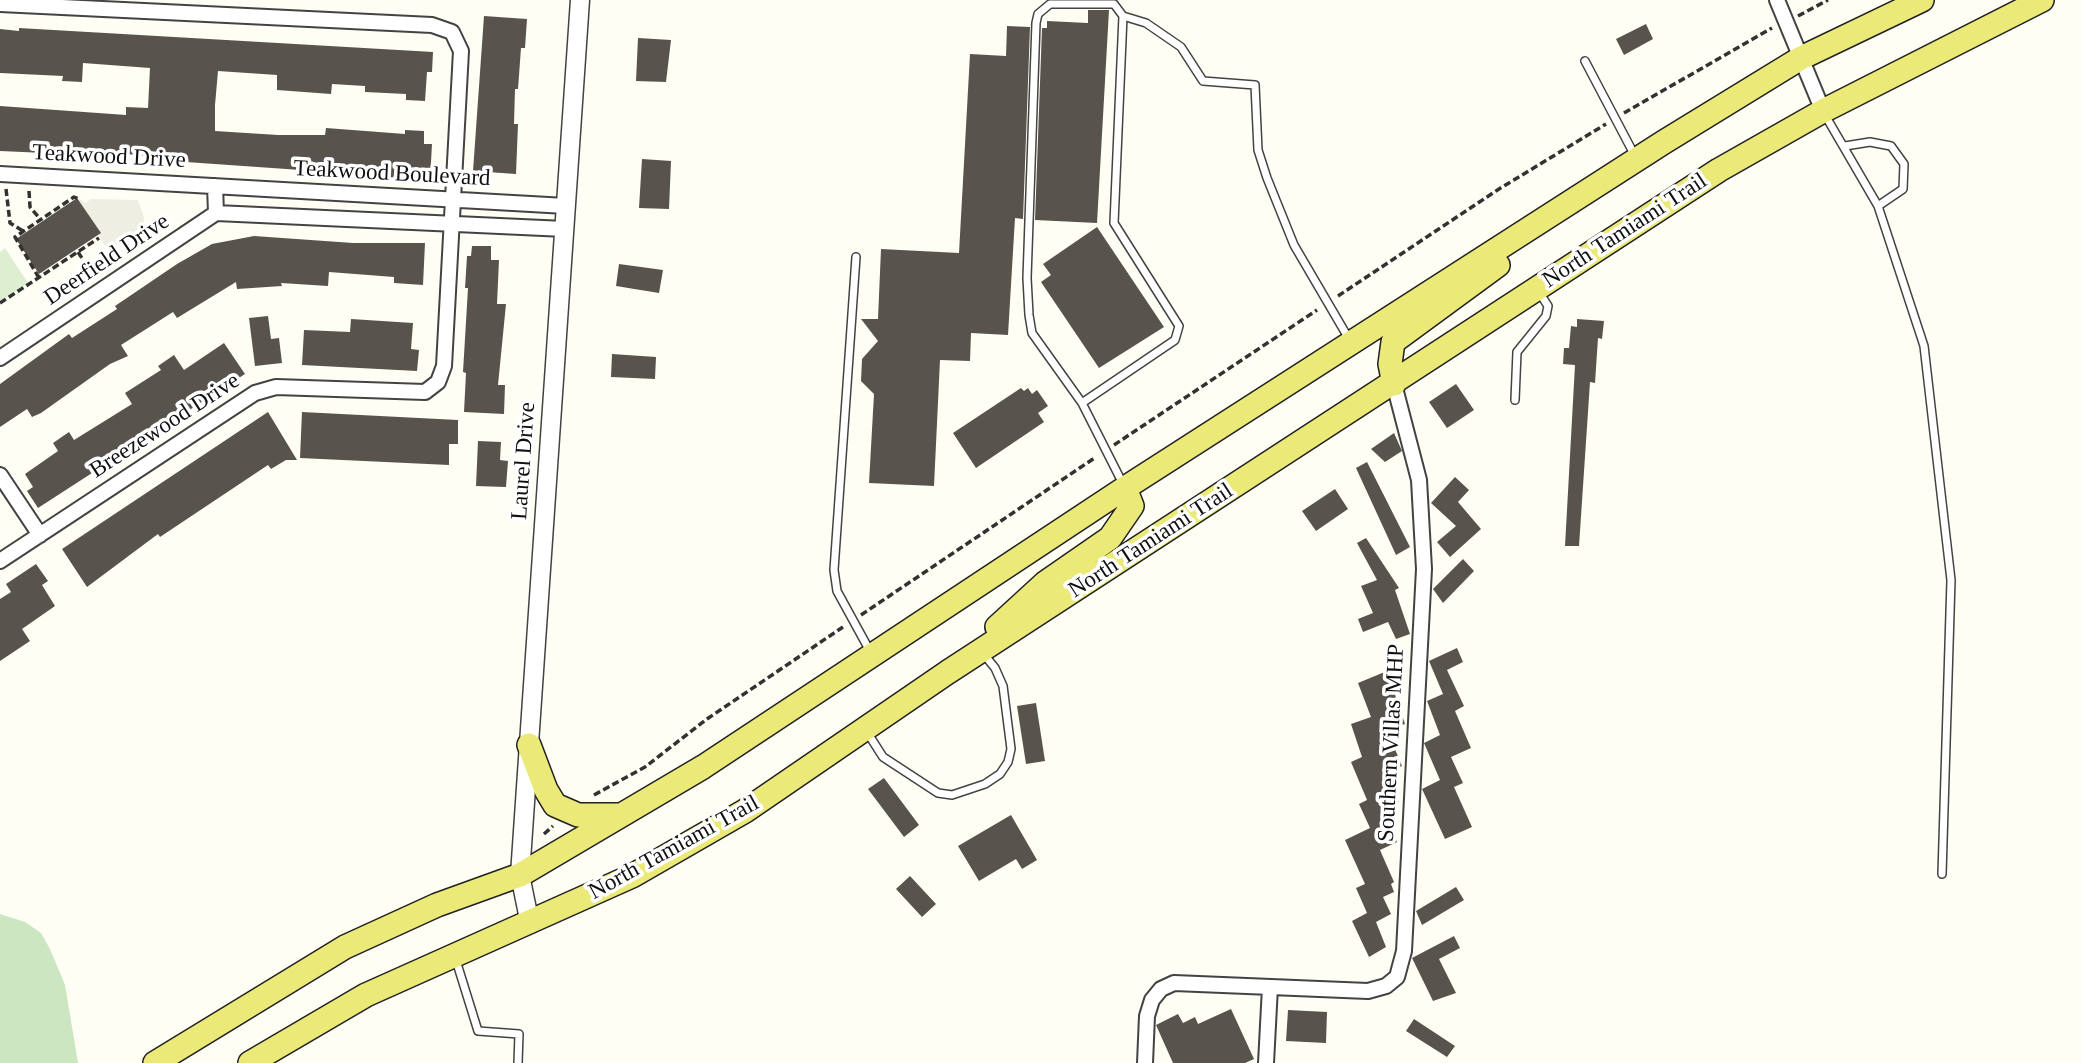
<!DOCTYPE html>
<style>
body{margin:0}
canvas{display:block;background:#fefef4}
</style>
<canvas width="2081" height="1063"></canvas>
<script>
const g = document.querySelector('canvas').getContext('2d');
g.lineJoin = 'round';
function paint(path, color) { g.fillStyle = color; g.fill(path, 'evenodd'); }
const poly = rows => new Path2D(rows.map(r => 'M' + r).join(''));
function strokePath(path, color, width, dash) { g.strokeStyle = color; g.lineWidth = width; g.lineCap = dash ? 'butt' : 'round'; g.setLineDash(dash || []); g.stroke(path); }
function label(font, color, halo, rows, align = 'center') {
  g.font = font + ' "Times New Roman",serif'; g.lineWidth = 7; g.setLineDash([]); g.textBaseline = 'middle'; g.strokeStyle = halo; g.fillStyle = color; for (const [text, x, y, turn = 0] of rows) {
    g.save(); g.translate(x, y); g.rotate((+turn || 0) * Math.PI / 180); g.textAlign = isNaN(turn) ? turn : align; if (halo) g.strokeText(text, 0, 0); g.fillText(text, 0, 0); g.restore();
  }
}
paint(poly([
 [0,914,25,922,41,933,50,949,65,985,78,1063,0,1063]
]), '#cbe6c0');
paint(poly([
 [5,248,28,283,0,302,0,252]
]), '#ddeed1');
paint(poly([
 [77,198,86,203,91,199,138,200,144,217,143,231,108,251]
]), '#efeee2');
paint(poly([
 [1088,10,1109,10,1097,223,1035,220,1042,28,1047,28,1047,21,1088,23],
 [484,16,527,19,525,48,521,48,518,89,515,89,514,124,518,124,516,174,473,171],
 [1646,24,1653,39,1624,55,1616,39],
 [1007,26,1030,27,1023,219,1015,218,1008,335,971,333,970,361,940,360,934,486,869,483,874,394,861,381,862,359,878,341,861,319,878,319,881,249,959,253,970,54,1006,56],
 [19,28,433,52,432,72,427,72,425,101,406,100,406,94,365,92,365,86,332,84,331,94,277,90,277,75,218,71,215,105,215,131,278,135,325,135,326,128,405,134,405,130,424,131,424,144,432,144,430,180,315,173,315,171,186,162,186,159,113,153,113,156,0,151,0,106,126,115,126,107,148,108,150,68,83,63,82,82,62,81,63,76,0,73,0,29,19,31],
 [638,38,671,40,666,82,636,81],
 [642,159,671,161,669,209,639,208],
 [77,198,101,233,39,274,16,239],
 [1097,227,1164,327,1099,368,1041,282,1051,275,1043,264],
 [254,236,353,243,425,243,423,285,394,283,394,277,329,272,328,286,281,283,282,286,237,289,236,282,177,318,173,312,121,345,128,356,110,364,41,413,32,417,27,409,0,427,0,384,69,334,72,338,117,309,115,306,177,264,212,244],
 [472,246,491,246,491,260,499,260,497,304,506,304,498,385,505,385,504,414,464,412,466,373,463,372,468,288,465,288,467,256,471,256],
 [619,264,663,270,659,293,616,286],
 [268,316,271,339,279,338,282,363,255,366,249,318],
 [351,319,413,323,411,349,419,350,417,371,302,365,304,330,350,332],
 [1577,319,1604,321,1602,339,1598,338,1595,383,1590,382,1579,546,1565,546,1575,365,1563,364,1564,348,1569,348,1571,326,1577,327],
 [224,343,245,374,38,508,27,491,33,487,25,474,58,451,53,443,69,432,74,440,132,404,125,393,161,370,158,366,174,355,184,370],
 [612,354,656,357,655,379,611,377],
 [1456,384,1474,410,1447,428,1429,402],
 [1021,388,1024,391,1028,388,1032,394,1037,390,1048,406,1038,413,1044,422,976,468,953,433],
 [268,412,297,460,286,460,271,469,268,465,160,537,158,534,87,587,62,549],
 [302,412,458,420,458,444,449,444,449,465,300,458],
 [1394,433,1402,451,1385,462,1371,449],
 [478,441,501,442,500,460,508,461,506,487,476,486],
 [1367,462,1410,547,1396,555,1356,468],
 [1455,477,1469,490,1458,502,1481,529,1450,557,1437,542,1456,526,1431,503],
 [1335,489,1348,509,1316,531,1302,511],
 [1366,538,1399,588,1395,590,1410,634,1396,639,1388,622,1363,632,1358,619,1373,613,1361,586,1377,580,1357,543],
 [1463,559,1474,571,1443,603,1433,589],
 [36,564,48,581,42,585,55,606,22,629,30,641,0,661,0,599,11,592,6,584],
 [1457,648,1463,662,1447,670,1464,706,1455,711,1471,748,1451,757,1463,783,1454,787,1472,827,1445,839,1422,789,1440,780,1424,743,1440,735,1427,701,1443,694,1429,661],
 [1387,671,1405,724,1387,730,1402,766,1385,773,1399,802,1382,810,1397,842,1380,850,1394,882,1391,884,1394,892,1383,897,1391,914,1376,922,1386,947,1369,957,1352,921,1367,913,1356,888,1365,884,1345,840,1370,828,1359,804,1367,800,1351,762,1362,757,1351,724,1371,717,1358,683],
 [1036,703,1045,761,1026,764,1017,706],
 [884,778,919,825,904,837,868,789],
 [1011,815,1037,860,1022,869,1016,859,979,881,958,846],
 [910,876,936,904,922,917,896,889],
 [1456,887,1464,900,1422,925,1416,911],
 [1454,936,1460,948,1439,959,1456,993,1433,1001,1412,958],
 [1231,1009,1254,1059,1245,1063,1173,1063,1156,1025,1178,1014,1183,1023,1195,1017,1198,1024],
 [1288,1010,1327,1012,1326,1043,1286,1041],
 [1414,1019,1455,1046,1447,1057,1406,1031]
]), '#58544d');
const service = poly([
 [1123,16,1146,23,1181,47,1203,81,1255,85,1258,150,1267,178,1294,245,1349,339],
 [1585,61,1635,156],
 [1825,115,1878,206,1924,346,1951,580,1942,874],
 [1845,146,1870,142,1891,146,1904,164,1903,189,1878,206],
 [856,257,834,570,837,591,871,653],
 [1515,400,1517,352,1546,316,1548,306,1539,292],
 [1082,403,1175,340,1179,326,1114,223,1123,16,1114,4,1050,4,1038,14,1036,23,1027,278,1029,315,1032,333,1082,403,1123,484],
 [867,732,883,757,938,793,952,795,985,784,1000,774,1008,762,1011,749,1003,686,995,668,982,652],
 [455,957,478,1031,519,1034,518,1063]
]);
const minor = poly([
 [1777,0,1823,111],
 [0,4,432,25,452,32,461,51,444,366,438,382,425,392,276,387,255,393,0,561],
 [0,174,566,206],
 [216,213,565,229],
 [0,358,216,213,215,186],
 [0,475,40,535],
 [1145,1063,1147,1016,1152,1000,1161,989,1174,983,1368,991,1386,986,1397,977,1404,951,1424,569,1419,480,1394,384],
 [1266,1063,1270,987]
]);
const tertiary = poly([
 [530,924,520,875,580,0]
]);
const primary = poly([
 [1394,384,1390,364,1393,342,1498,265],
 [997,627,1045,583,1110,538,1132,506,1125,488],
 [529,745,546,790,555,805,578,815,620,815],
 [155,1063,345,947,437,905,520,875,703,767,1125,488,1664,142,1801,58,1922,0],
 [250,1063,366,995,632,876,745,811,948,672,1719,170,1823,111,2042,0]
]);
strokePath(service, '#434343', 10);
strokePath(minor, '#434343', 18);
strokePath(tertiary, '#434343', 21);
strokePath(primary, '#212121', 26);
strokePath(poly([
 [1798,16,1828,0],
 [1624,113,1772,28],
 [6,189,10,223,23,231],
 [29,191,30,207,41,220],
 [78,252,94,277],
 [39,278,15,237,74,197,79,199],
 [1338,296,1499,189,1606,124],
 [0,303,99,238],
 [1114,445,1317,310],
 [861,615,1096,457],
 [594,795,645,767,707,719,843,627],
 [544,834,553,826]
]), '#323232', 3.5, [7, 3.5]);
strokePath(service, '#fff', 7);
strokePath(minor, '#fff', 14);
strokePath(tertiary, '#fff', 18);
strokePath(primary, '#ebe978', 23);
label('23px', '#101010', '#fff', [
 ["Teakwood Drive",109,157,3],
 ["Teakwood Boulevard",392,174,3],
 ["North Tamiami Trail",1625,231,-33],
 ["Deerfield Drive",107,260,-34],
 ["Breezewood Drive",165,426,-33],
 ["Laurel Drive",524,461,-86],
 ["North Tamiami Trail",1151,541,-33],
 ["Southern Villas MHP",1392,743,-87],
 ["North Tamiami Trail",674,848,-29]
]);
</script>
